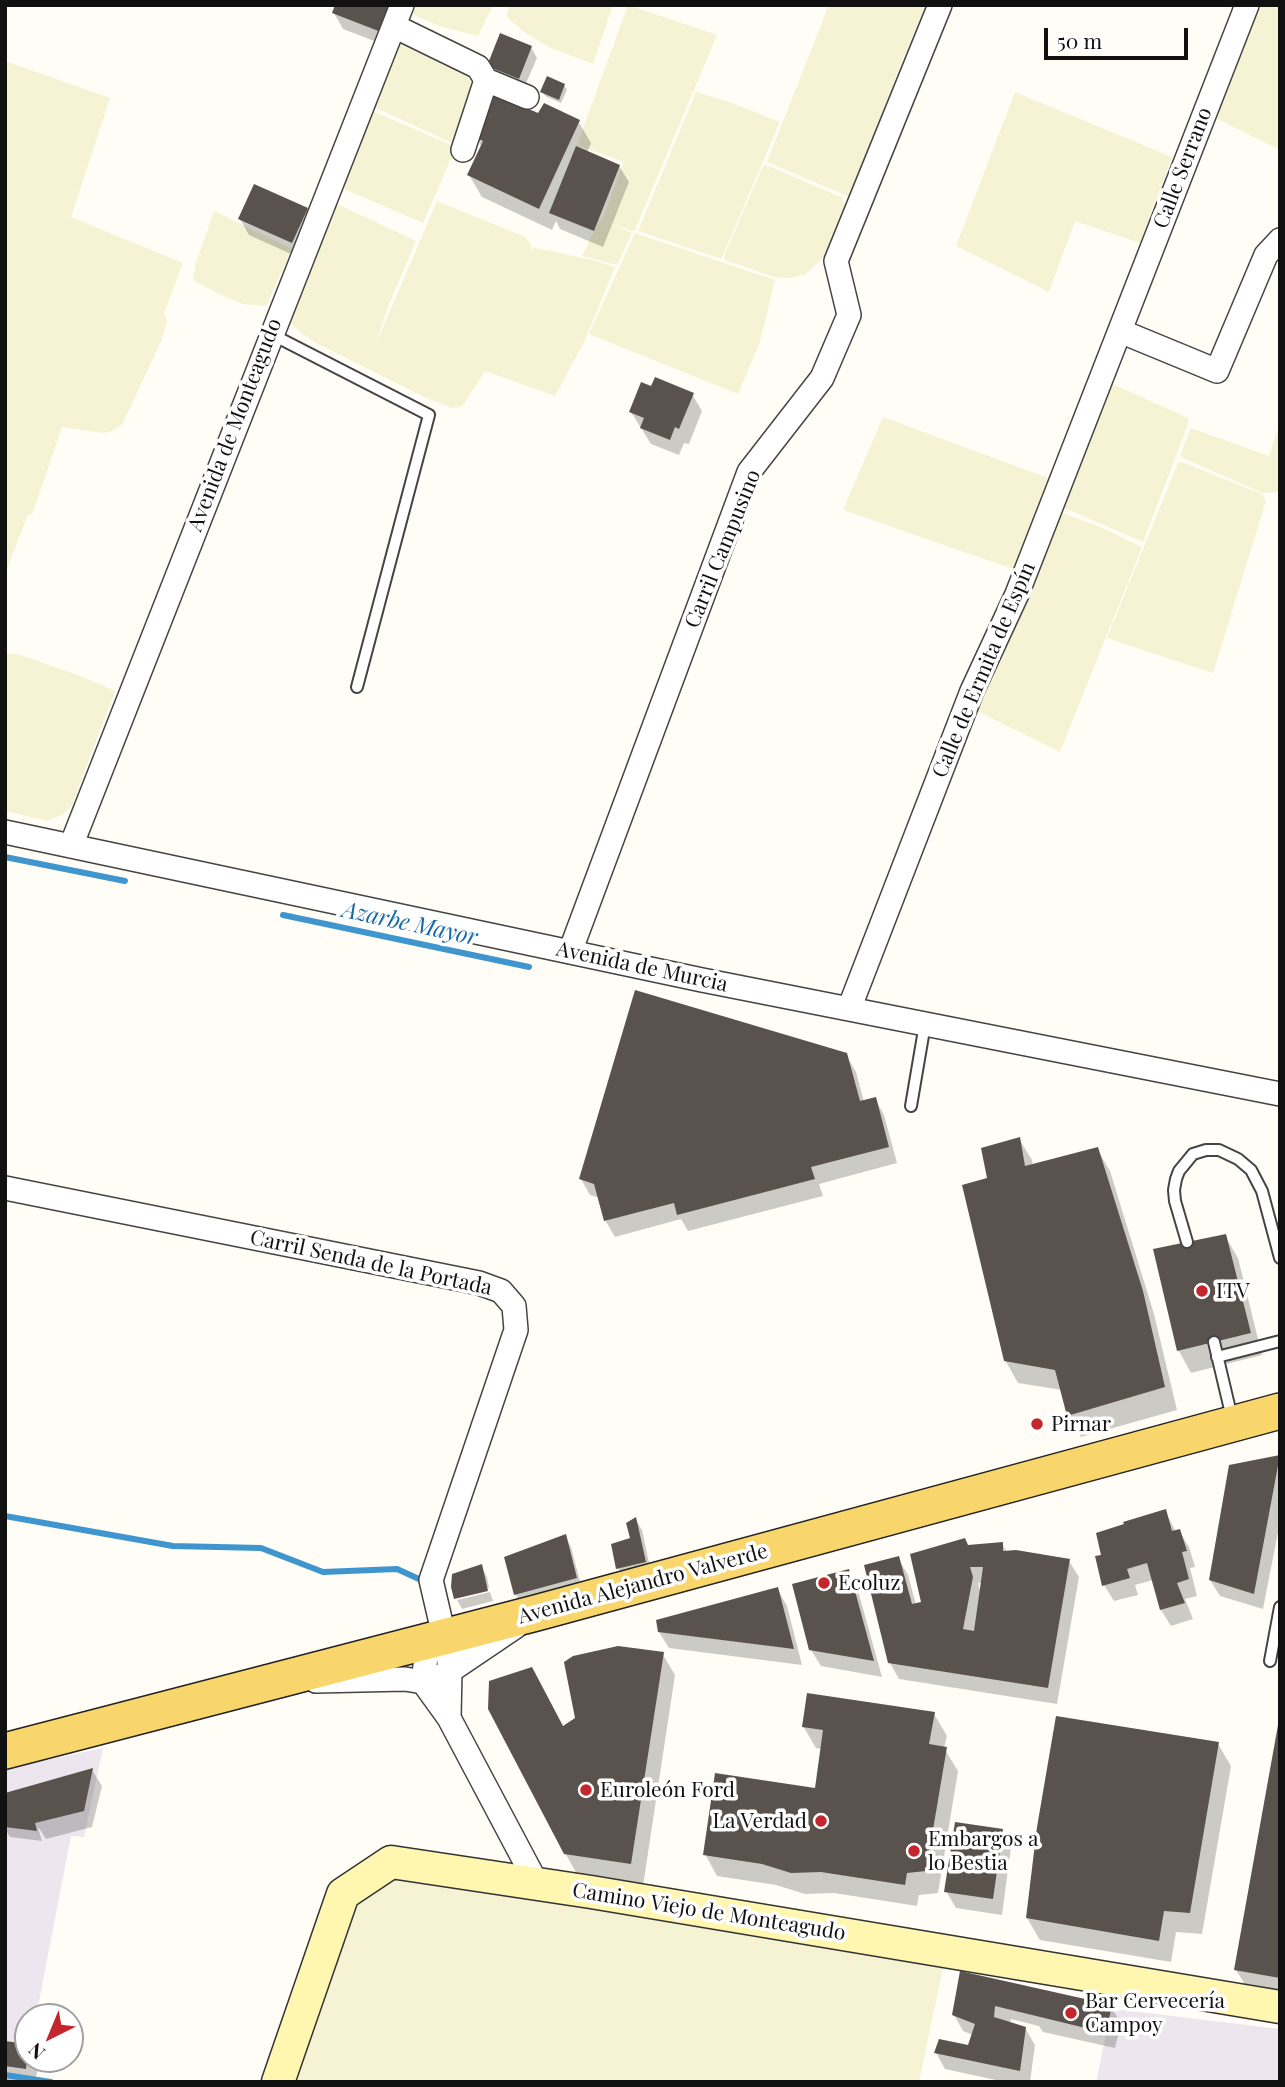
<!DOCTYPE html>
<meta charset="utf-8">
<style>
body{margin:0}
#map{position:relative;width:1285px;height:2087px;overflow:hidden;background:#fffdf5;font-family:"Playfair Display",serif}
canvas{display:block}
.frame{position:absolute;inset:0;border:7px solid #111;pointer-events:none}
.north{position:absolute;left:14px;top:2003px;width:70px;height:70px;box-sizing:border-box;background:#fff;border:2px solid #a0a0a0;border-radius:50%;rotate:223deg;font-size:19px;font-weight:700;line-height:28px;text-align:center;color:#111}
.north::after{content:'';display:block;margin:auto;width:24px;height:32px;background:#c4262e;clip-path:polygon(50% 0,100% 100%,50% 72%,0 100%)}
.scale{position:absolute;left:1044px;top:28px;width:144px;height:32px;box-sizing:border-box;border:4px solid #111;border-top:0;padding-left:9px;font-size:21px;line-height:24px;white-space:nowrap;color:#111;-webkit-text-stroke:5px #fff;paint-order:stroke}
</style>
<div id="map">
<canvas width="1285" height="2087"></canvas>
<div class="frame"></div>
<div class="north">N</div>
<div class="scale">50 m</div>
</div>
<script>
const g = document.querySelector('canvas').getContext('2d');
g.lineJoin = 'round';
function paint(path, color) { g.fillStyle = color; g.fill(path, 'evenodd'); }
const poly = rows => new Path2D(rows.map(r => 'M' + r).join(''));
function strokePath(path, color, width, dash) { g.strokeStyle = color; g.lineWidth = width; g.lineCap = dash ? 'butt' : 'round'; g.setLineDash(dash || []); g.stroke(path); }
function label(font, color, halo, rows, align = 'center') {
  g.font = font + ' "Playfair Display",serif'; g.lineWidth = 7; g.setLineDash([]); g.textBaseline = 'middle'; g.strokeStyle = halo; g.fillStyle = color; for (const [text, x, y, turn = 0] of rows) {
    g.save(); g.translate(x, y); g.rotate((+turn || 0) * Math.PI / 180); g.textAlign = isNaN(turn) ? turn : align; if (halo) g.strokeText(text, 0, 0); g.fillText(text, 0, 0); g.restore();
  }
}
paint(poly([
 [103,1748,84,1837,71,1836,36,2017,28,2017,28,2059,26,2069,5,2066,5,1769],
 [1123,2010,1280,2029,1280,2082,1096,2082,1111,2011]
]), '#eee6ef');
paint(poly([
 [412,5,493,5,478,36,439,26,414,15],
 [509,5,613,5,593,64,551,48,524,32,506,16],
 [628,5,717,35,635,230,632,231,602,220,632,233,617,265,582,256,600,220,602,220,624,162,577,145],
 [829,5,926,5,903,58,850,197,767,162],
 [1253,5,1280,5,1280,150,1207,114],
 [397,43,455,66,470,81,471,94,454,144,372,106],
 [5,61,110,98,71,217,183,263,164,313,167,321,162,339,122,425,112,431,103,433,62,427,32,515,28,514,5,575],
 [696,92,732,103,780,122,721,259,638,231],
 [1015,92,1172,157,1140,243,1075,221,1049,292,956,246],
 [370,110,456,147,423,223,337,186],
 [764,164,843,198,844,205,827,249,821,260,806,274,791,278,774,277,725,260,724,256],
 [437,201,525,237,531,244,531,250,534,248,556,252,596,261,615,267,584,342,555,396,485,371,466,401,461,407,452,408,422,396,314,342,300,332,290,322,289,317,335,203,416,241,388,307,375,346],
 [214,211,292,249,266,306,243,304,217,293,193,280,196,263],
 [635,233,775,280,760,342,738,394,589,334],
 [1106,381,1188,418,1188,424,1176,456,1143,542,1062,507],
 [883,417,1048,478,1013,569,843,510],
 [1280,422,1280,492,1263,493,1185,459,1180,455,1191,428,1269,456],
 [1182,462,1262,494,1266,501,1213,673,1107,638,1178,463],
 [1058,511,1105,529,1142,547,1060,752,975,710],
 [5,653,20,655,78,675,115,691,71,807,62,815,47,821,5,811],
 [394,1876,944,1963,919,2082,291,2082,358,1896]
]), '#f6f3d4');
paint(poly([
 [394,5,390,47,343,29,334,13],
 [531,47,537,58,524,88,495,77,489,66],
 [564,85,567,90,561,103,545,96,542,91],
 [539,115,578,121,591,143,587,153,619,166,629,182,603,247,560,229,556,221,552,230,482,197,469,175,482,147,475,136],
 [307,209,316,226,302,259,249,235,240,219],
 [692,394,702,411,689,444,684,443,679,455,651,444,631,412],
 [846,1055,856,1072,864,1102,875,1099,884,1115,897,1163,819,1184,823,1196,688,1231,681,1219,615,1237,605,1220,600,1198,590,1195,581,1179],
 [1019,1139,1032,1160,1033,1166,1097,1149,1110,1171,1154,1314,1177,1410,1081,1437,1069,1415,1062,1390,1018,1383,1005,1360,989,1180],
 [1225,1236,1238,1258,1262,1355,1191,1373,1179,1351,1155,1250],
 [1280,1456,1280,1522,1263,1609,1220,1596,1210,1580],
 [1165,1511,1176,1532,1179,1531,1189,1547,1195,1567,1190,1568,1197,1596,1185,1599,1193,1619,1171,1626,1161,1610,1153,1580,1135,1585,1138,1595,1114,1601,1104,1585,1104,1556],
 [636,1520,642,1530,651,1572,624,1579,618,1568,632,1539],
 [565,1536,571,1547,582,1589,522,1605,516,1595,506,1558],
 [1002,1544,1007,1552,1069,1561,1079,1577,1057,1704,899,1679,890,1663,898,1558,908,1575,916,1605,923,1603,968,1547],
 [978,1583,983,1583,981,1594],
 [481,1566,487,1577,489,1588,456,1597,456,1599,453,1587],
 [848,1571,857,1587,882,1677,821,1666,811,1650],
 [778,1590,787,1606,802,1665,669,1648,659,1632],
 [490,1592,493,1601,462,1609,457,1600],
 [662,1653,675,1675,643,1886,578,1876,565,1853],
 [934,1714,947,1736,944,1748,958,1771,938,1893,919,1895,917,1906,834,1893,805,1894,776,1885,717,1876,705,1854,817,1790,822,1749,816,1748,803,1726],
 [1280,1727,1280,1992,1246,1986,1236,1970],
 [1218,1744,1231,1766,1202,1934,1176,1932,1171,1962,1040,1940,1027,1918],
 [92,1770,102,1786,92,1827,46,1839,39,1828,38,1828,42,1841,10,1837,5,1829,5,1822],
 [1002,1831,1011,1847,1002,1915,956,1908,946,1891],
 [961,1973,1111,2007,1121,2023,1115,2048,1043,2032,1039,2026,1011,2019,1010,2024,1025,2028,1035,2045,1030,2082,1005,2082,945,2069,936,2053,970,2047,973,2035,963,2031,954,2015],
 [5,2042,28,2046,28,2059,37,2059,39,2062,35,2082,5,2080]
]), '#0003');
strokePath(poly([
 [5,857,125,881],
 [283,915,529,967],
 [5,1516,173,1546,261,1548,323,1572,397,1569,419,1579],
 [5,2075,51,2082]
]), '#3f96cf', 6);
paint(poly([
 [335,5,391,5,381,32,332,13],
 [500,33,532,46,519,79,487,66],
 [547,76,565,84,559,100,540,92],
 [492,93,538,113,544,103,580,120,539,209,467,175,483,141,473,136],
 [576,146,620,165,594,231,549,213],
 [254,184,308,208,292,243,238,219],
 [655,377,694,393,679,429,675,427,670,440,640,428,644,418,629,412,641,382,651,386],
 [635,990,847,1053,860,1101,876,1097,889,1147,811,1167,815,1179,677,1215,674,1203,604,1221,594,1184,579,1179],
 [1020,1137,1025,1166,1098,1147,1143,1291,1165,1387,1067,1416,1055,1370,1004,1361,962,1185,987,1178,981,1148],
 [1226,1234,1251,1333,1177,1351,1153,1249],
 [1280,1455,1254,1594,1209,1580,1229,1465],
 [1166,1509,1172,1531,1180,1529,1187,1551,1182,1552,1189,1579,1177,1583,1185,1603,1160,1610,1147,1563,1127,1569,1130,1578,1102,1586,1095,1556,1101,1555,1096,1533,1124,1524,1123,1522],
 [636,1517,646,1562,616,1569,611,1544,630,1538,626,1523],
 [566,1534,577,1578,514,1595,504,1557],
 [965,1538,968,1545,1003,1542,1003,1551,1016,1550,1070,1559,1048,1688,888,1663,864,1565,899,1556,912,1604,921,1602,910,1554],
 [970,1567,983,1567,974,1631,963,1629,973,1577],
 [482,1564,488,1591,454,1599,451,1587,452,1574],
 [849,1569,874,1661,809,1650,792,1584],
 [778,1587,794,1649,658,1632,656,1620],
 [618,1646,664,1652,631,1864,564,1854,488,1709,489,1681,532,1667,563,1726,575,1718,564,1662,573,1656],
 [807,1693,935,1712,929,1744,947,1747,926,1871,907,1873,905,1885,821,1872,791,1873,762,1864,703,1855,715,1773,815,1788,823,1730,802,1727],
 [1056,1716,1219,1742,1190,1913,1164,1911,1159,1941,1026,1918,1037,1827],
 [1278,1725,1280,1725,1280,1978,1234,1970],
 [93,1768,84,1811,35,1823,37,1831,5,1827,5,1793],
 [955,1822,1003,1829,993,1899,944,1892],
 [960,1971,1112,2005,1106,2033,995,2006,994,2017,1026,2027,1020,2071,934,2053,939,2039,968,2045,975,2024,952,2015],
 [5,2041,28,2044,26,2069,5,2066]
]), '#5a524d');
const lane = poly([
 [271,334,429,415,357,687],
 [911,1106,925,1024],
 [1187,1242,1175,1201,1174,1190,1176,1179,1179,1171,1193,1154,1206,1150,1219,1150,1238,1159,1251,1170,1262,1191,1280,1258],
 [1214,1342,1232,1418],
 [1217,1357,1280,1341],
 [1270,1661,1280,1607]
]);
const street = poly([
 [394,26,478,67,486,80,527,97],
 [463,150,486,80],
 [1120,331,1217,371,1266,255,1280,240],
 [5,832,702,980,1280,1094],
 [71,846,402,5],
 [570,952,749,472,822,378,849,315,836,261,940,5],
 [849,1009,972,691,1017,594,1247,5],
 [5,1188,479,1283,501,1291,514,1306,516,1330,431,1580,448,1653,450,1671,439,1677,423,1682,428,1640],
 [316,1681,405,1679,423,1682,449,1718,537,1884],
 [449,1718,450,1671,515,1627]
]);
const secondary = poly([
 [278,2082,343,1894,391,1862,591,1892,1280,2007]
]);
const primary = poly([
 [5,1751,536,1613,1280,1411]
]);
strokePath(lane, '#444', 14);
strokePath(street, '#444', 26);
strokePath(secondary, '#333', 35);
strokePath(primary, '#222', 38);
strokePath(lane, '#fff', 10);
strokePath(street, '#fff', 23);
strokePath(secondary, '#fff6b0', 32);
strokePath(primary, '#f9d66b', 35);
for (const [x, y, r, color] of [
 [1202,1291,7,"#c4262e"],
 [1037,1424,7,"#c4262e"],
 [824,1583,7,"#c4262e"],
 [586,1790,7,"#c4262e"],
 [821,1821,7,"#c4262e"],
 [914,1851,7,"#c4262e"],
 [1071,2013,7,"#c4262e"]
]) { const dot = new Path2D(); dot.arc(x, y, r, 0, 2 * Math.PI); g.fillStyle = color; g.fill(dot); strokePath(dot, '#fff', 2.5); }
label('21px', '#111', '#fff', [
 ["Calle Serrano",1183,168,-69],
 ["Avenida de Monteagudo",235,425,-69],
 ["Carril Campusino",723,549,-68],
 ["Calle de Ermita de Espín",984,670,-67],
 ["Avenida de Murcia",642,967,12],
 ["Carril Senda de la Portada",371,1263,12],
 ["Avenida Alejandro Valverde",643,1584,-15],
 ["Camino Viejo de Monteagudo",709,1912,9]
]);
label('21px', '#111', '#fff', [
 ["ITV",1216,1291],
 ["Pirnar",1051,1424],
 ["Ecoluz",838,1583],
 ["Euroleón Ford",600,1790],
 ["La Verdad",807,1821,"right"],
 ["Embargos a",928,1839],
 ["lo Bestia",928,1863],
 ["Bar Cervecería",1085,2001],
 ["Campoy",1085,2025]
], 'left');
label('italic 23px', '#1768a6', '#fff', [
 ["Azarbe Mayor",410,924,12]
]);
</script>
